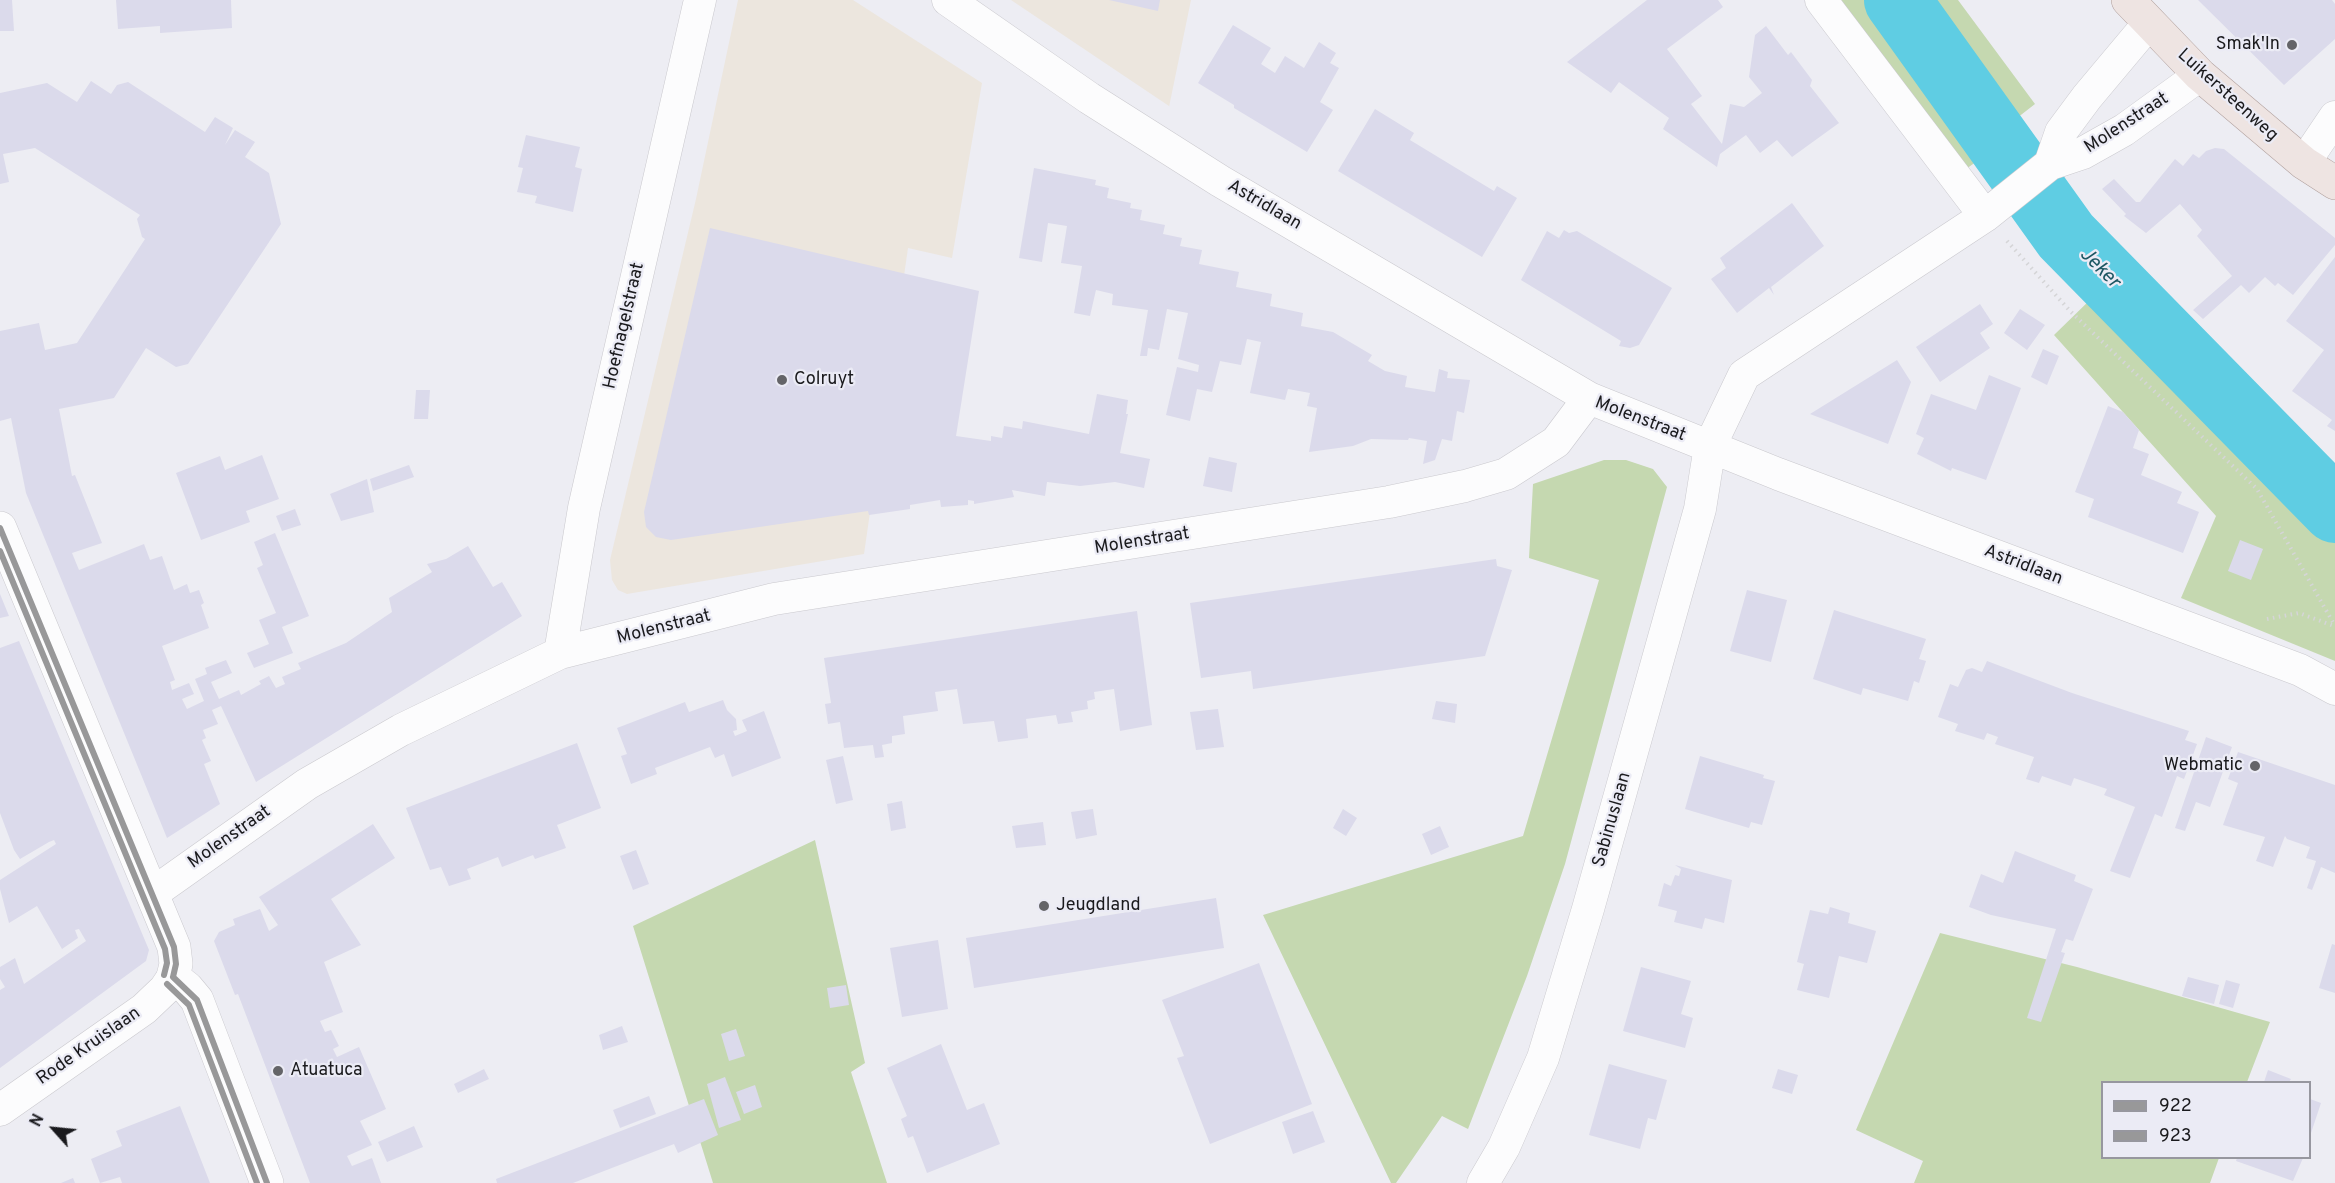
<!DOCTYPE html>
<html>
<head>
<meta charset="utf-8">
<style>
	body { margin:0 }
	#map { position:relative; width:2335px; height:1183px; overflow:hidden; background:#ededf3; font-family:Overpass,sans-serif }
	canvas { display:block }
	.legend { position:absolute; left:2101px; top:1081px; width:210px; height:78px; box-sizing:border-box; background:#ebebf5; border:2px solid #97979f; margin:0; padding:8px 10px; list-style:none; font-size:18px; color:#1a1a1d }
	.legend li { display:flex; align-items:center; gap:12px; height:30px }
	.legend b { width:30px; border:2px solid #97979f }
	.north { position:absolute; left:24px; top:1099px; width:60px; height:60px; -webkit-text-stroke:4px #ebebf5; paint-order:stroke; rotate:297deg; font-size:16px; font-weight:700; line-height:24px; text-align:center; color:#1a1a1d }
	.north::after { content:''; display:block; margin:auto; width:21px; height:27px; background:#1a1a1d; clip-path:polygon(50% 0,100% 100%,50% 72%,0 100%) }
</style>
</head>
<body>
<div id="map">
<canvas width="2335" height="1183"></canvas>
<ul class="legend">
<li><b style="height:8px;background:#989899"></b>922</li>
<li><b style="height:8px;background:#989899"></b>923</li>
</ul>
<div class="north">N</div>
</div>
<script>
const context = document.querySelector('canvas').getContext('2d');
context.lineJoin = 'round';
function fill(path, color) { context.fillStyle = color; context.fill(path, 'evenodd'); }
const poly = rows => new Path2D(rows.map(r => 'M' + r).join(''));
function strokePath(path, color, width, dash) { context.strokeStyle = color; context.lineWidth = width; context.lineCap = dash ? 'butt' : 'round'; context.setLineDash(dash || []); context.stroke(path); }
function drawText(font, color, halo, rows, align = 'center') {
  context.font = font + ' Overpass,sans-serif'; context.lineWidth = 4.5; context.setLineDash([]); context.textBaseline = 'middle'; context.strokeStyle = halo; context.fillStyle = color; for (const [text, x, y, turn = 0] of rows) {
    context.save(); context.translate(x, y); context.rotate((+turn || 0) * Math.PI / 180); context.textAlign = isNaN(turn) ? turn : align; if (halo) context.strokeText(text, 0, 0); context.fillText(text, 0, 0); context.restore();
  }
}
const commercial = poly([
	[738,0,853,0,982,83,952,258,908,248,864,554,627,594,618,590,612,580,610,560,696,199],
	[1011,0,1191,0,1169,107,1169,106]
]);
const green = poly([
	[1840,0,1875,0,1987,154,1966,169],
	[1913,0,1958,0,2035,104,2008,125],
	[2094,296,2335,537,2335,661,2181,598,2216,516,2054,335],
	[1604,460,1626,460,1653,469,1667,487,1565,864,1527,976,1468,1129,1442,1116,1396,1183,1391,1183,1263,915,1523,836,1599,580,1529,558,1533,484],
	[815,840,865,1063,851,1072,887,1183,713,1183,633,926],
	[1940,933,2077,967,2270,1022,2247,1082,2102,1082,2102,1158,2219,1158,2210,1183,1914,1183,1923,1161,1856,1130]
]);
const river = poly([
	[1897,0,2066,236,2335,510]
]);
const building = poly([
	[0,0,12,0,14,31,0,31],
	[116,0,231,0,232,28,160,33,160,26,118,29],
	[1109,0,1160,0,1158,11],
	[1647,0,1718,0,1723,7,1667,49,1702,96,1691,104,1722,144,1730,104,1744,107,1762,93,1749,77,1755,35,1766,26,1788,55,1791,52,1812,80,1810,86,1839,123,1792,157,1777,140,1760,153,1746,135,1720,154,1717,167,1663,129,1669,118,1619,82,1611,93,1567,62],
	[2198,0,2332,0,2335,4,2335,39,2284,85],
	[1233,25,1271,48,1261,64,1275,73,1285,56,1304,68,1319,42,1336,53,1330,63,1339,68,1320,102,1333,110,1307,152,1234,108,1234,105,1198,83],
	[91,81,111,94,117,85,128,82,205,132,215,117,233,128,225,145,235,130,255,142,245,157,269,173,281,224,188,364,176,367,146,348,114,398,59,409,72,476,75,475,102,543,72,553,79,570,144,544,150,560,162,556,174,590,187,584,190,593,199,590,204,603,201,605,209,628,162,646,175,680,170,682,172,690,189,683,194,694,182,699,187,709,204,701,195,679,207,674,205,668,226,660,232,673,211,682,219,699,239,690,241,695,261,684,259,681,269,676,276,688,285,684,282,677,301,669,298,663,346,643,392,612,389,598,432,572,427,564,446,559,468,546,493,587,502,582,522,616,256,782,221,706,212,710,218,724,203,730,206,738,202,740,211,761,204,764,220,804,167,838,26,493,11,418,0,421,0,331,39,323,45,350,77,343,145,239,142,237,137,219,140,215,35,148,3,154,9,182,0,184,0,93,47,83,77,102],
	[1375,109,1414,133,1410,140,1494,191,1497,186,1517,198,1482,257,1338,171],
	[526,135,580,147,575,167,582,169,573,212,535,203,537,196,517,192,523,168,518,167],
	[2215,148,2224,149,2335,238,2335,245,2293,295,2278,283,2275,286,2265,277,2249,293,2241,285,2203,319,2193,310,2232,276,2197,236,2202,230,2180,204,2146,233,2124,216,2126,214,2102,189,2114,179,2136,202,2140,202,2175,159,2183,166,2193,154,2199,158,2206,151],
	[1034,168,1096,180,1095,185,1109,188,1107,198,1131,203,1130,208,1142,210,1140,220,1165,225,1163,234,1182,238,1180,246,1202,250,1199,264,1239,272,1236,287,1272,294,1270,306,1303,313,1301,326,1333,332,1372,355,1368,361,1385,371,1407,376,1405,387,1435,392,1439,369,1448,372,1447,378,1470,380,1464,413,1457,411,1452,441,1442,439,1435,460,1423,464,1427,441,1409,438,1408,440,1371,439,1353,446,1309,452,1317,408,1307,406,1310,393,1288,389,1285,400,1250,393,1261,342,1247,339,1241,365,1220,361,1212,392,1197,389,1190,421,1166,415,1177,367,1198,372,1199,365,1178,359,1188,313,1167,309,1159,350,1148,348,1147,356,1140,356,1148,310,1112,305,1113,294,1096,290,1090,316,1074,313,1082,266,1061,263,1067,226,1048,223,1042,262,1019,258],
	[1792,203,1824,246,1771,287,1774,295,1769,288,1737,313,1711,279,1726,268,1720,258],
	[710,228,979,291,956,436,991,441,991,436,1002,438,1004,426,1022,429,1023,421,1089,434,1097,394,1128,400,1126,414,1128,414,1120,453,1150,459,1144,488,1115,482,1080,486,1047,482,1045,496,1012,490,1014,497,974,504,974,501,968,500,968,505,941,507,940,500,910,505,910,509,869,515,868,511,671,540,656,537,646,527,644,512],
	[1564,230,1569,233,1577,231,1672,288,1639,345,1630,348,1619,346,1621,341,1521,280,1547,231,1559,238],
	[2335,257,2335,431,2327,426,2332,420,2292,391,2324,350,2286,321],
	[1980,304,1993,324,1980,333,1990,348,1940,382,1916,347],
	[2020,309,2045,325,2027,350,2004,333],
	[2043,349,2059,356,2047,385,2031,377],
	[1897,360,1911,382,1888,444,1810,414],
	[1989,375,2021,388,1986,480,1952,468,1951,471,1917,454,1924,438,1916,434,1931,394,1976,410],
	[416,390,430,390,428,419,414,419],
	[2108,406,2123,412,2139,430,2133,448,2149,454,2141,475,2182,492,2177,503,2199,512,2183,553,2088,517,2094,499,2075,492],
	[262,455,279,499,246,511,250,522,201,540,176,473,220,456,225,470],
	[1209,457,1237,463,1232,492,1203,486],
	[409,465,414,477,373,491,370,479],
	[367,479,374,512,341,521,330,494],
	[295,509,301,525,282,531,276,516],
	[275,533,309,616,282,627,293,653,254,668,247,653,269,644,259,620,276,613,257,568,263,565,254,542],
	[2240,540,2263,549,2251,580,2228,571],
	[1496,559,1497,566,1512,570,1485,656,1253,689,1251,671,1201,678,1190,603],
	[1747,590,1787,600,1771,662,1730,651],
	[0,594,9,616,0,618],
	[1834,610,1926,639,1919,659,1926,661,1919,683,1914,681,1908,701,1863,688,1861,695,1813,679],
	[1137,611,1152,725,1120,731,1114,689,1094,692,1095,699,1087,701,1088,709,1071,712,1073,722,1058,724,1056,715,1026,719,1028,738,998,742,994,721,963,724,957,689,935,692,938,711,903,716,905,734,892,736,892,743,882,745,884,757,875,758,873,745,844,748,840,722,828,724,825,704,831,703,824,658],
	[19,641,149,950,146,961,0,1068,0,990,5,987,0,979,0,967,15,958,24,984,86,941,79,929,75,930,78,938,62,949,37,906,9,923,0,889,0,880,56,844,54,840,49,842,20,859,14,850,0,813,0,648],
	[1987,661,2072,693,2189,731,2185,740,2197,744,2184,779,2177,776,2162,817,2155,814,2130,878,2110,871,2135,807,2104,795,2107,789,2074,778,2071,786,2042,776,2039,783,2026,779,2034,757,1995,744,1998,737,1987,733,1984,740,1955,731,1958,724,1938,717,1950,684,1958,687,1966,670,1972,668,1982,672],
	[723,700,727,710,736,719,737,730,733,731,735,736,747,731,742,720,764,711,781,758,732,777,724,754,715,758,710,747,655,768,657,774,631,784,621,756,627,754,617,728,685,702,689,712],
	[1436,701,1457,704,1455,723,1432,719],
	[1218,709,1224,747,1196,750,1190,712],
	[2206,737,2232,747,2210,807,2196,802,2185,831,2175,828],
	[577,743,601,808,557,825,566,848,535,859,533,855,502,867,498,857,467,869,471,879,449,886,441,867,430,870,406,808],
	[2238,752,2335,785,2335,873,2321,867,2312,890,2307,888,2316,861,2306,858,2310,847,2287,839,2285,836,2273,867,2256,861,2265,837,2223,825,2238,783,2228,779],
	[843,756,853,800,836,804,826,760],
	[1700,756,1764,775,1763,778,1775,781,1762,825,1751,822,1749,828,1685,809],
	[902,801,906,828,891,831,887,804],
	[1093,809,1097,835,1076,839,1071,812],
	[1343,809,1357,818,1346,836,1333,828],
	[1043,822,1046,845,1016,848,1012,826],
	[373,824,395,858,331,899,361,945,324,962,343,1012,320,1021,325,1032,331,1030,339,1046,333,1049,337,1057,359,1047,386,1109,360,1121,372,1145,347,1156,352,1166,372,1158,381,1183,310,1183,238,994,235,995,214,941,219,932,235,925,233,919,260,909,269,931,278,925,259,897],
	[1440,826,1449,847,1431,855,1422,834],
	[636,850,649,884,633,890,620,856],
	[2015,851,2076,875,2074,881,2093,889,2073,941,2066,939,2061,952,2065,953,2041,1022,2027,1018,2056,929,1991,915,1969,907,1981,874,2003,883],
	[1675,865,1732,880,1724,923,1705,918,1702,929,1674,922,1677,911,1658,906,1664,883,1671,886,1675,875,1679,876,1681,869],
	[1216,898,1224,948,974,988,966,938],
	[1830,907,1850,913,1848,923,1876,931,1867,963,1839,956,1829,998,1797,990,1804,964,1797,962,1810,910,1828,914],
	[938,940,948,1009,902,1017,890,948],
	[2332,944,2335,945,2335,993,2319,988],
	[1259,963,1312,1104,1210,1144,1177,1058,1184,1056,1162,1000],
	[1641,967,1691,981,1681,1014,1693,1018,1685,1048,1623,1031],
	[2188,977,2219,985,2214,1004,2182,996],
	[2226,980,2240,984,2233,1008,2219,1004],
	[846,985,849,1005,830,1008,827,988],
	[622,1026,628,1042,603,1050,599,1035],
	[736,1029,745,1056,729,1061,721,1034],
	[941,1044,967,1110,984,1103,1000,1144,927,1173,913,1136,908,1138,901,1119,907,1116,887,1068],
	[1609,1064,1667,1080,1656,1120,1648,1118,1640,1149,1589,1135],
	[484,1069,489,1079,458,1093,454,1084],
	[1778,1069,1798,1075,1792,1094,1772,1088],
	[2268,1070,2291,1079,2289,1082,2264,1082],
	[725,1077,741,1120,719,1128,707,1084],
	[755,1085,762,1107,744,1114,736,1092],
	[649,1096,656,1114,620,1128,613,1110],
	[704,1099,718,1135,678,1153,674,1144,573,1183,497,1183,496,1179],
	[2310,1099,2321,1103,2310,1136],
	[180,1106,210,1183,122,1183,120,1177,100,1183,91,1159,122,1146,116,1131],
	[1313,1111,1325,1142,1293,1154,1282,1122],
	[414,1126,423,1147,387,1162,378,1142],
	[2237,1158,2303,1158,2293,1181,2236,1161],
	[73,1178,75,1183,61,1183]
]);
const path = poly([
	[2007,241,2071,312,2257,489,2335,626],
	[2267,619,2299,613,2334,626]
]);
const minor = poly([
	[948,0,1089,98,1220,181,1589,398,1778,474,2300,670,2335,689],
	[1821,0,1985,216],
	[2304,163,2335,117],
	[2050,164,2061,132,2087,97,2149,23],
	[560,653,584,508,700,0],
	[153,893,307,784,401,730,560,653,774,599,1389,502,1465,486,1506,474,1556,442,1589,398],
	[0,1110,144,1009,165,989,173,977],
	[1483,1183,1504,1147,1543,1058,1588,909,1700,509,1710,446,1744,375,1985,216,2050,164,2083,153,2124,130,2200,75]
]);
const tertiary = poly([
	[0,528,174,947,176,964,173,977,187,988,197,1000,267,1183]
]);
const primary = poly([
	[2128,0,2200,75,2304,163,2335,183]
]);
const bus1 = poly([
	[0,528,174,947,176,964,173,977],
	[173,977,197,1000,267,1183]
]);
const bus2 = poly([
	[0,551,165,949,167,963,164,975],
	[167,984,189,1005,257,1183]
]);
const markers = [
	[2292,45,6,"#646468"],
	[782,380,6,"#646468"],
	[2255,766,6,"#646468"],
	[1044,906,6,"#646468"],
	[278,1071,6,"#646468"]
];
const poiNames = [
	["Smak'In",2280,45,"right"],
	["Colruyt",794,380],
	["Webmatic",2243,766,"right"],
	["Jeugdland",1056,906],
	["Atuatuca",290,1071]
];
const streetNames = [
	["Luikersteenweg",2227,96,42],
	["Molenstraat",2127,124,-33],
	["Astridlaan",1264,206,30],
	["Hoefnagelstraat",625,326,-77],
	["Molenstraat",1640,420,21],
	["Molenstraat",1142,542,-9],
	["Astridlaan",2023,566,21],
	["Molenstraat",664,628,-14],
	["Sabinuslaan",1613,820,-74],
	["Molenstraat",230,838,-35],
	["Rode Kruislaan",89,1047,-35]
];
const waterNames = [
	["Jeker",2099,269,45]
];
fill(commercial, '#ece6de');
fill(green, '#c5d8b0');
strokePath(river, '#5fcde3', 66);
fill(building, '#dbdaeb');
strokePath(minor, '#cac9ce', 33);
strokePath(tertiary, '#cac9ce', 34);
strokePath(primary, '#b1a19e', 34);
strokePath(path, '#d5d5d7', 4, [1.5, 4.5]);
strokePath(minor, '#fcfcfd', 32);
strokePath(tertiary, '#fcfcfd', 33);
strokePath(primary, '#eee4e2', 33);
strokePath(bus1, '#989899', 6);
strokePath(bus2, '#989899', 6);
for (const [x, y, r, color] of markers) { const dot = new Path2D(); dot.arc(x, y, r, 0, 2 * Math.PI); context.fillStyle = color; context.fill(dot); strokePath(dot, '#ebebf5', 2); }
drawText('18px', '#1a1a1d', '#ebebf5', poiNames, 'left');
drawText('18px', '#1a1a1d', '#ebebf5', streetNames);
drawText('italic 20px', '#1c5662', '#ebebf5', waterNames);
</script>
</body>
</html>
